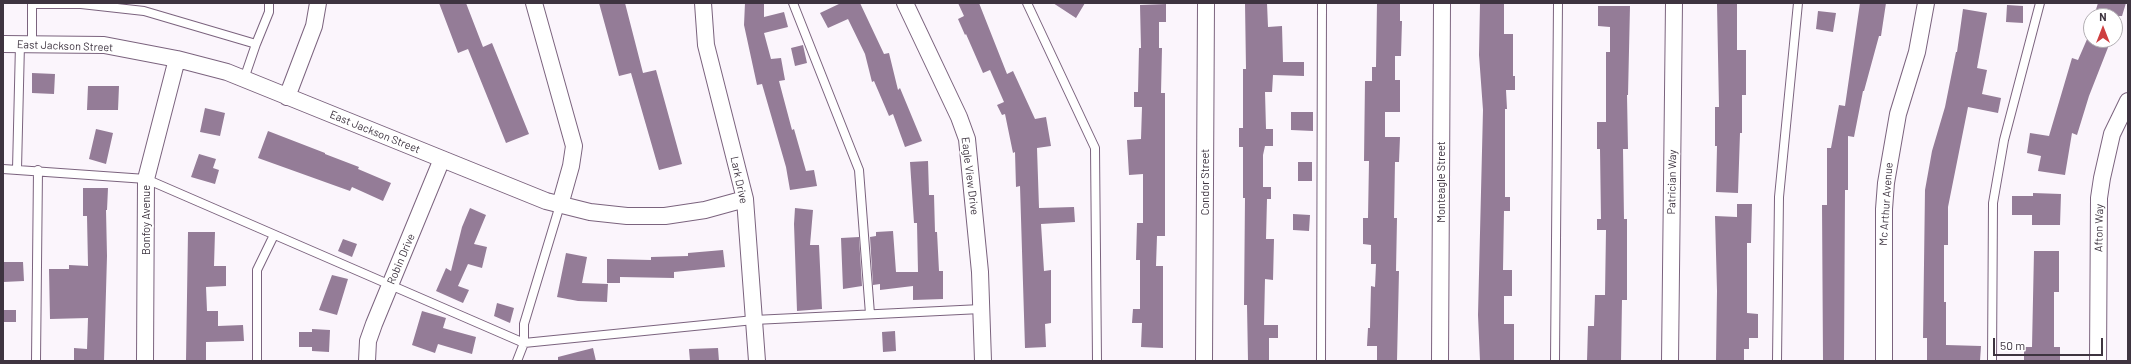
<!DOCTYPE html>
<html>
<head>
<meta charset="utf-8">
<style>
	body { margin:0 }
	#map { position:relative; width:2131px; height:364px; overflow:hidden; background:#fbf5fc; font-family:Barlow,sans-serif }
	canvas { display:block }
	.frame { position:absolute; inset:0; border:4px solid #3e3440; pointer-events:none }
	.north { position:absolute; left:2083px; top:8px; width:40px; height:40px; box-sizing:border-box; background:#fff; border:1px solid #b2aeb3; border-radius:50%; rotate:0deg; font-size:11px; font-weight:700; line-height:16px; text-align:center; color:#3e3440 }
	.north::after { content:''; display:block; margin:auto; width:14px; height:18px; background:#ce3f40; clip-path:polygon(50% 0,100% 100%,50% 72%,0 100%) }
	.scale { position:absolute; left:1993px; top:338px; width:110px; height:18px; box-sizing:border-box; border:2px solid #3e3440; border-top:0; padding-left:5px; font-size:12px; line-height:14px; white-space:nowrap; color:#3e3440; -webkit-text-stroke:3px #fff; paint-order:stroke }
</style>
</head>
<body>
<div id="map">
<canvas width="2131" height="364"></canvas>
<div class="frame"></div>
<div class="north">N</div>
<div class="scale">50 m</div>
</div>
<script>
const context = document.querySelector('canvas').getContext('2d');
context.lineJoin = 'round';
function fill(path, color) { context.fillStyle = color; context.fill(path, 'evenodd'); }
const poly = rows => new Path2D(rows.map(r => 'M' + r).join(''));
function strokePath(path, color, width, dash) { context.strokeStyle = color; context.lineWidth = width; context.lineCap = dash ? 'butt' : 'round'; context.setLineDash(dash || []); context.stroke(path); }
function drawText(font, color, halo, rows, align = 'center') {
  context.font = font + ' Barlow,sans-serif'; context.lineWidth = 3.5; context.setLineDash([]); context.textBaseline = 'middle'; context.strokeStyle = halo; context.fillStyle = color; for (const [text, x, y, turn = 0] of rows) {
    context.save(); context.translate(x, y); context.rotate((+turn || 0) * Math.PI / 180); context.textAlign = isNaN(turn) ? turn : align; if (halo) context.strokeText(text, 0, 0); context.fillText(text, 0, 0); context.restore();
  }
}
const building = poly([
	[439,3,466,3,483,47,492,43,529,134,506,143,468,49,458,53],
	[599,3,625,3,643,73,656,70,682,164,659,170,631,73,619,76],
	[745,3,764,3,764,17,784,12,788,27,764,33,771,59,781,58,785,80,779,81,792,130,794,129,806,171,814,170,817,186,790,190,786,167,762,84,757,85,744,25],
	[841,3,860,3,884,54,889,53,898,90,900,88,922,141,905,147,893,114,889,116,874,81,872,82,865,54,848,19,828,28,820,13],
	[958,3,979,3,1007,74,1013,71,1035,119,1046,117,1051,146,1037,148,1039,208,1074,207,1075,222,1041,224,1044,271,1051,270,1051,323,1045,324,1046,347,1025,348,1020,186,1016,187,1015,152,1013,153,1005,114,1002,115,997,105,1004,102,990,70,983,73,966,34,965,35,958,19,964,16],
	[1053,3,1085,3,1076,18],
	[1245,3,1267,3,1268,27,1282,26,1283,62,1304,62,1304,76,1273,75,1272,92,1265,92,1266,129,1273,129,1273,146,1265,146,1263,155,1263,187,1271,187,1271,199,1267,199,1266,239,1274,239,1273,280,1265,279,1264,325,1278,325,1278,338,1269,338,1269,361,1248,361,1247,305,1244,305,1245,198,1243,198,1243,147,1239,147,1239,128,1243,128,1243,69,1246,69],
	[1377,3,1400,3,1400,21,1402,21,1401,56,1395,56,1395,80,1400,80,1400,112,1385,112,1385,137,1400,137,1399,162,1395,162,1394,218,1397,218,1396,271,1399,271,1397,361,1377,361,1377,346,1367,346,1368,328,1370,328,1371,286,1375,287,1376,264,1371,264,1371,245,1363,244,1363,218,1368,218,1369,161,1364,161,1365,81,1372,81,1372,67,1376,67],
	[1480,3,1504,3,1504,34,1513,34,1513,76,1515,76,1515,90,1506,90,1507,109,1505,109,1505,197,1510,197,1510,211,1504,211,1503,270,1512,270,1512,296,1504,296,1504,324,1514,324,1514,361,1480,361,1478,315,1483,110,1479,55],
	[1860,3,1886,3,1881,36,1879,36,1864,91,1863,91,1854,137,1848,136,1848,190,1845,190,1844,361,1823,361,1822,205,1827,205,1827,148,1831,148,1839,105,1845,106],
	[2098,3,2126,3,2122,16,2094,16],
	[1166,4,1166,22,1159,22,1159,48,1162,48,1161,93,1165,93,1165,236,1157,236,1156,266,1163,266,1163,348,1141,347,1142,323,1132,323,1133,309,1140,309,1140,260,1136,260,1137,223,1143,223,1143,174,1129,175,1127,140,1141,139,1142,107,1134,107,1134,92,1138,92,1139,48,1141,48,1140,5],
	[1717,4,1737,4,1737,50,1746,50,1746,95,1742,95,1742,133,1740,133,1738,193,1716,192,1717,146,1715,146,1715,107,1719,107],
	[2007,5,2023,6,2023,23,2006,22],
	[1598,6,1630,6,1628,95,1627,95,1628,149,1623,149,1624,219,1627,219,1627,300,1622,300,1621,361,1587,361,1588,326,1594,326,1595,295,1605,295,1606,230,1597,230,1597,219,1601,219,1600,149,1597,149,1597,122,1606,122,1606,52,1610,52,1610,27,1598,26],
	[1963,9,1987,13,1977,68,1987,70,1982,94,2001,98,1998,113,1968,107,1948,207,1948,245,1944,245,1944,302,1946,302,1946,345,1981,346,1980,361,1927,361,1927,338,1923,338,1925,190,1932,151,1945,107,1956,52,1957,52],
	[1818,11,1836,13,1833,32,1816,29],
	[2088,37,2091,38,2091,40,2109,45,2089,96,2077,135,2072,133,2065,175,2038,171,2041,156,2027,153,2030,133,2049,136,2072,58,2078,60],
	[803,45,807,63,795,66,791,48],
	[32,73,55,74,54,94,32,93],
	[88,86,119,86,118,110,87,110],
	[205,108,225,113,220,136,200,132],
	[1291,112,1313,112,1313,131,1291,130],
	[96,129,113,133,106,164,89,159],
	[268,131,325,153,325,154,359,167,358,169,391,183,383,201,352,187,350,191,258,158],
	[199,154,216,159,213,168,219,170,215,184,191,177],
	[928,161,929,195,934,195,935,232,937,232,939,271,943,271,943,299,913,300,913,286,880,290,880,284,873,285,870,237,876,236,876,232,893,231,896,272,918,272,917,223,914,223,910,162],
	[1298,162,1312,162,1312,181,1298,181],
	[83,188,108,188,107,210,106,210,107,256,104,361,74,361,74,348,87,349,88,318,50,319,49,269,69,269,69,265,88,266,87,216,83,216],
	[2033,193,2061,194,2060,225,2032,225,2032,215,2012,215,2012,196,2033,196],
	[1737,204,1752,204,1751,243,1747,243,1747,313,1758,314,1758,338,1749,338,1749,349,1744,349,1744,361,1716,361,1717,291,1715,216,1737,217],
	[470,208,486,215,474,244,487,247,482,268,468,264,458,286,469,290,463,303,436,291,446,268,451,271,462,227],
	[795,208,813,210,810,245,819,245,822,309,797,311,794,224],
	[1293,214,1310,215,1309,231,1293,230],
	[188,232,215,232,214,266,226,266,226,286,206,287,207,311,218,311,218,326,243,325,244,341,206,342,206,361,186,361],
	[859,237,862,286,843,289,841,238],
	[343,239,357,244,352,257,338,251],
	[723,250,725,267,674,272,674,278,620,277,620,283,607,283,607,259,651,260,651,257,688,256,688,253],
	[2034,251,2059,251,2059,292,2054,292,2054,347,2060,347,2060,361,2024,361,2024,347,2032,347],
	[566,253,587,257,582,283,608,284,607,302,578,301,557,297],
	[3,262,23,262,24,281,3,282],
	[332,275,348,279,337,315,319,310],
	[497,303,514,308,510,323,494,316],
	[3,310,16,310,16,322,3,322],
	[422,311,446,318,443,328,476,337,472,354,438,344,435,353,412,345],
	[312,329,330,330,329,352,312,351,312,347,299,347,299,332,312,332],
	[895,331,896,351,883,352,882,332],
	[593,348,596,361,558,361,558,357],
	[718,348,719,361,690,361,689,349]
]);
const service = poly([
	[32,3,32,44],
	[793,3,859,170,870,314],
	[1027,3,1095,148,1097,361],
	[32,4,81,4,144,11,256,44,269,12,269,3],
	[244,79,256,44],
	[3,169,146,179,524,343,754,320,981,309],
	[17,169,20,44],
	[36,361,38,170],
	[257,361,257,270,274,235],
	[517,361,524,343,524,324,560,205],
	[1321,361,1322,3],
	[1555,361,1558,3],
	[1777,361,1779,197,1798,3],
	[1992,361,1993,203,2004,140,2040,3]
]);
const minor = poly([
	[534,3,574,146,571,166,560,205],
	[703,3,706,45,745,199,757,361],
	[905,3,959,117,967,139,980,272,983,361],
	[3,44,104,45,177,59,227,72,546,201,590,212,627,216,665,216,705,210,745,199],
	[287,97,314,26,318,3],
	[145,361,146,179,177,59],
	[367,361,368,341,374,324,442,159],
	[1204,361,1206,3],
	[1440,361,1442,3],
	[1670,361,1674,3],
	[1884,361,1884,209,1886,183,1898,114,1917,52,1926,3],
	[2098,361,2099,198,2102,178,2112,134,2128,101]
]);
const streetNames = [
	["East Jackson Street",65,46,2],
	["East Jackson Street",375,132,22],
	["Eagle View Drive",970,176,83],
	["Lark Drive",739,180,78],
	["Condor Street",1205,182,-90],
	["Monteagle Street",1441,182,-90],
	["Patrician Way",1672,182,-89],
	["Mc Arthur Avenue",1886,204,-86],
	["Bonfoy Avenue",146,220,-90],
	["Afton Way",2099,228,-89],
	["Robin Drive",401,259,-67]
];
fill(building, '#947c97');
strokePath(service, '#7b637e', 10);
strokePath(minor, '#7b637e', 18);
strokePath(service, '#fff', 8);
strokePath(minor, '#fff', 16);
drawText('11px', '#3e3440', '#fff', streetNames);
</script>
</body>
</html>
